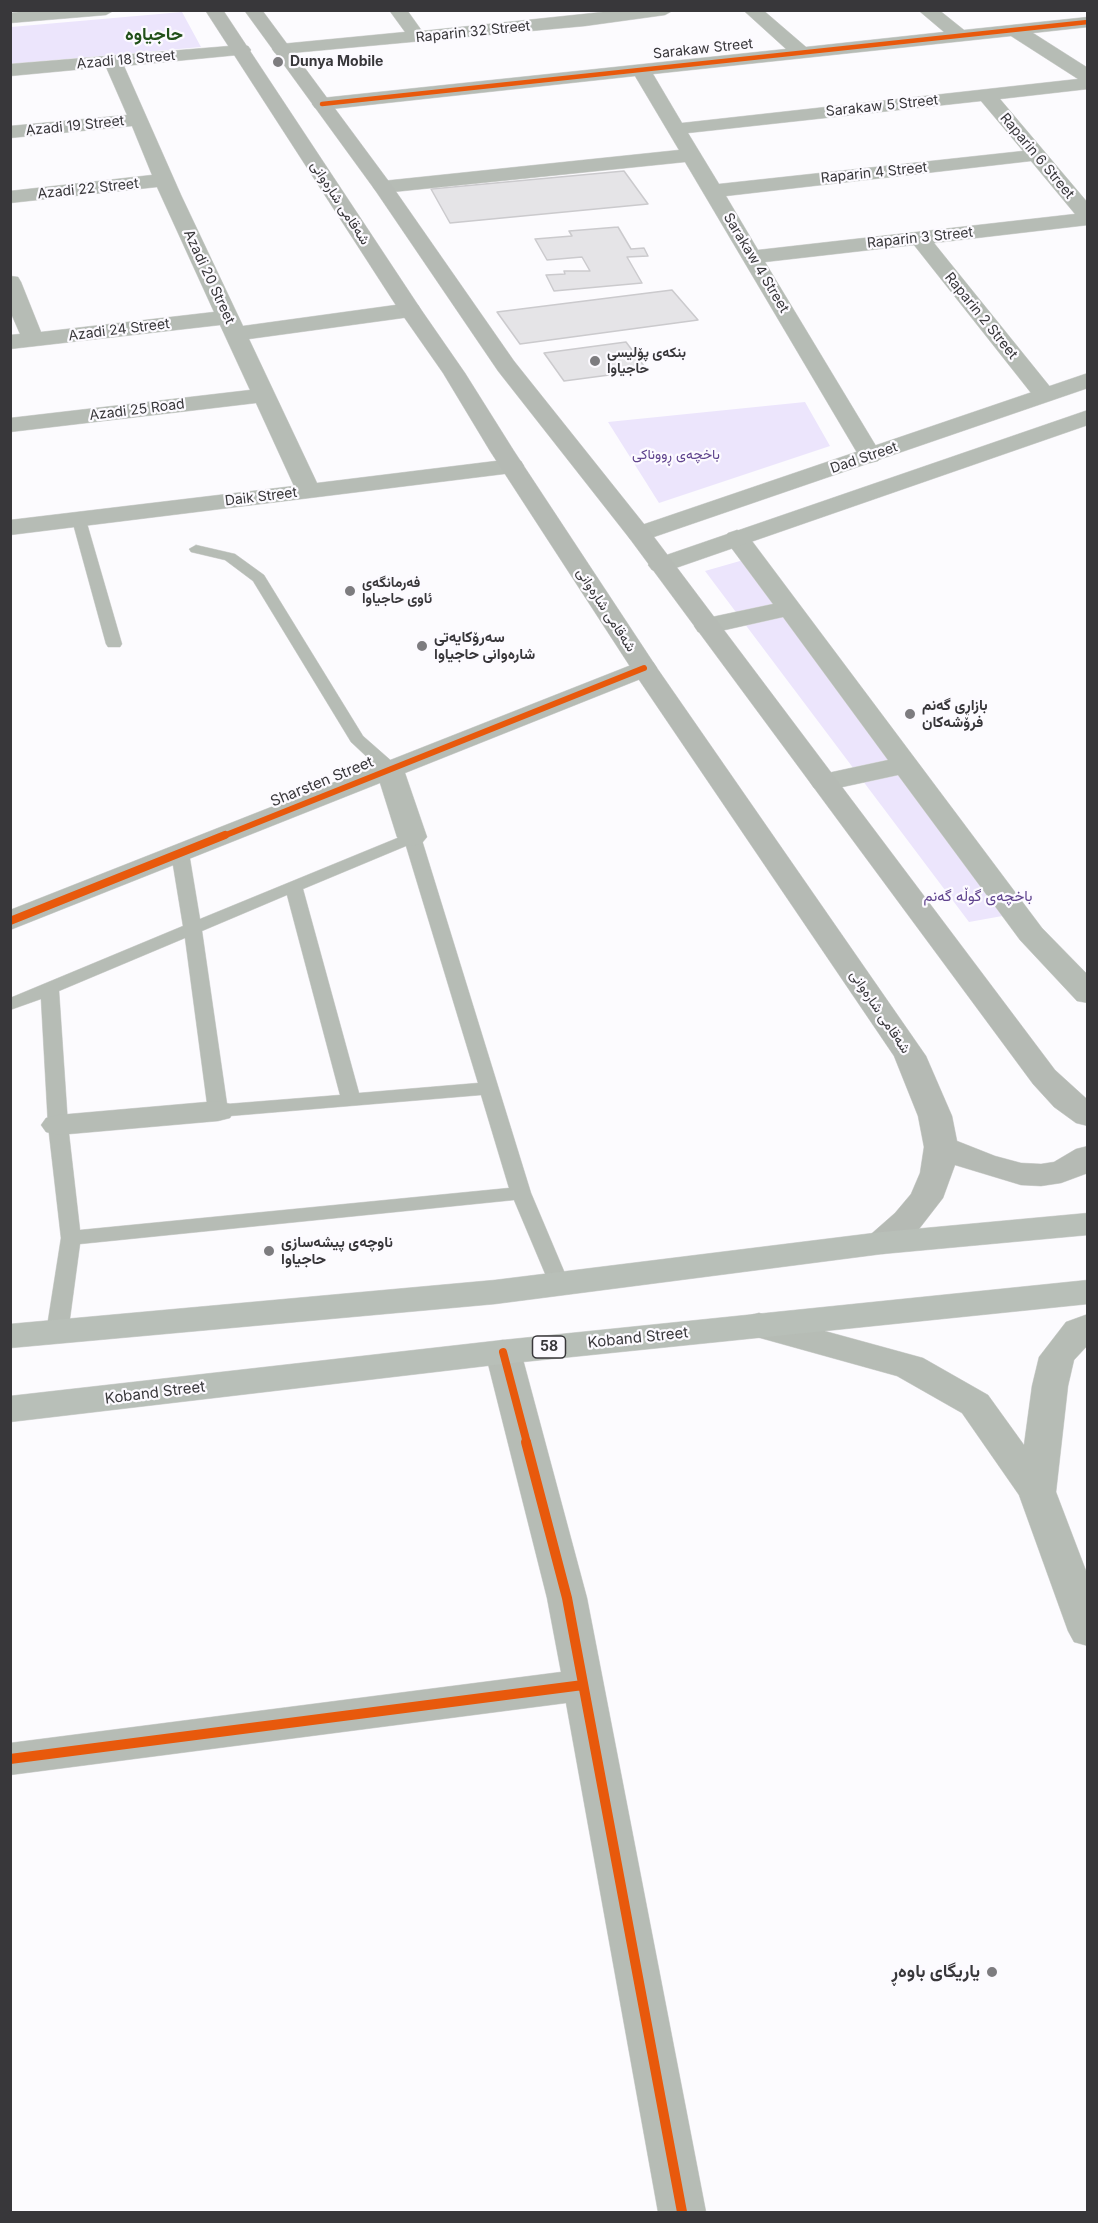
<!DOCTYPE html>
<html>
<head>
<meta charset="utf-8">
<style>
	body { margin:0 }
	#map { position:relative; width:1098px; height:2223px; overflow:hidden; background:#fcfbfe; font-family:Inter,sans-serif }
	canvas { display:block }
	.frame { position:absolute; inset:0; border:12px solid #38373a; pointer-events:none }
</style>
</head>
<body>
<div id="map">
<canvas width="1098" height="2223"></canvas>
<div class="frame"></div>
</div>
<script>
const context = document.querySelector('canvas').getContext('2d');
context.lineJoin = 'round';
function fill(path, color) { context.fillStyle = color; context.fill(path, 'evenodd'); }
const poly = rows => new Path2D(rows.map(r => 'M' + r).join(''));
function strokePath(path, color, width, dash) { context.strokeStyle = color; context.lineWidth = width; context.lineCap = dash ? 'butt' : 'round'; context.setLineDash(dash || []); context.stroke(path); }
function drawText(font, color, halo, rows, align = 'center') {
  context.font = font + ' Inter,Vazirmatn,sans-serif'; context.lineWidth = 4.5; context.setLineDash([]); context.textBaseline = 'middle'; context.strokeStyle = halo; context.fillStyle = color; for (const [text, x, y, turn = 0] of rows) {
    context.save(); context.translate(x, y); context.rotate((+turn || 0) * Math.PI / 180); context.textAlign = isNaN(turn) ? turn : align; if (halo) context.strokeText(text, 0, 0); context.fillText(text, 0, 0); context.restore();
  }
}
const green = poly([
	[182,12,201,47,11,64,11,27],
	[805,402,830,446,659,503,608,422],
	[747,559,1019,913,969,922,705,571]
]);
const building = poly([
	[624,171,648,204,450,223,431,189,624,171],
	[618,227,631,249,644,248,648,256,627,257,642,283,554,291,546,275,565,274,564,271,590,271,582,257,547,260,535,239,572,236,569,231,618,227],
	[672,290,698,320,520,344,497,312,672,290],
	[626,342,647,370,564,381,544,353,626,342]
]);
const service = poly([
	[79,516,86,520,122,644,120,647,108,647,106,644,72,520,79,516],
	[196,545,235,554,264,575,363,736,396,765,398,769,396,773,384,773,351,742,253,581,225,560,191,552,189,549,196,545],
	[412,832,418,833,421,837,531,1193,569,1283,566,1288,559,1290,552,1288,549,1283,514,1200,80,1244,68,1333,65,1338,57,1340,49,1338,46,1333,61,1238,48,1125,41,999,10,1010,10,998,183,926,171,853,174,849,180,848,186,849,189,853,200,919,412,832],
	[406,846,478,1083,359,1093,303,889,406,846],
	[287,895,340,1095,227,1104,202,931,287,895],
	[185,938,208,1111,211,1115,218,1117,481,1095,509,1188,80,1230,68,1125,59,991,185,938]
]);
const minor = poly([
	[36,10,115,10,106,15,10,23,10,13,36,10],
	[389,10,407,10,422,31,622,10,674,10,665,15,585,26,281,54,275,53,272,49,275,45,281,44,405,32,389,10],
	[743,10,763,10,806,47,944,32,918,10,939,10,964,30,1088,17,1088,27,1033,33,1088,68,1088,89,1000,99,1088,203,1088,225,934,243,1051,388,1055,393,1051,398,1043,400,1035,398,914,245,765,262,882,456,878,461,870,463,862,461,685,162,383,193,376,191,373,187,376,183,383,181,679,150,635,76,322,110,315,108,312,104,315,100,322,98,786,49,743,10],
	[1011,36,1078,79,682,123,653,74,1011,36],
	[981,101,1023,151,719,184,688,133,981,101],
	[1031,161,1075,214,758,250,726,196,1031,161],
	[242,45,248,46,251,50,248,54,124,66,181,195,243,326,410,303,418,305,421,310,418,315,410,317,249,339,317,483,512,459,521,461,524,466,521,471,512,473,10,535,10,520,294,486,256,403,10,432,10,418,250,390,220,325,10,349,10,335,20,334,10,311,10,276,18,277,21,282,41,332,214,312,157,187,10,203,10,191,152,175,132,126,10,138,10,126,127,115,106,67,10,76,10,64,242,45],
	[737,530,746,533,1042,928,1088,975,1088,1003,1077,1001,1020,940,898,775,824,791,814,788,810,782,814,776,888,760,783,617,707,634,698,632,694,626,698,620,773,604,724,538,728,533,737,530],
	[644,660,653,662,657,668,653,674,405,773,427,837,422,843,412,846,402,843,397,837,380,783,10,930,10,910,644,660],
	[218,1101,230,1104,234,1111,230,1118,218,1121,58,1135,46,1132,41,1125,46,1118,58,1115,218,1101],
	[503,1340,516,1343,521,1352,587,1598,706,2212,658,2212,566,1703,10,1775,10,1743,561,1672,547,1598,485,1352,490,1343,503,1340]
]);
const tertiary = poly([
	[1088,373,1088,388,648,539,639,541,630,539,627,534,630,529,1088,373],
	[1088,410,1088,425,670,570,661,573,652,570,648,565,652,560,1088,410],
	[759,1313,923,1358,988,1395,1024,1445,1032,1386,1039,1357,1066,1322,1088,1314,1088,1345,1074,1360,1068,1386,1056,1492,1088,1576,1088,1646,1074,1642,1068,1631,1019,1495,962,1413,897,1376,746,1334,741,1325,746,1316,759,1313]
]);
const secondary = poly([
	[205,10,223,10,420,308,465,373,514,451,657,668,926,1056,952,1116,957,1141,995,1156,1021,1163,1041,1164,1054,1162,1076,1149,1088,1146,1088,1173,1061,1183,1041,1186,1021,1185,955,1165,943,1198,919,1229,894,1251,882,1254,870,1251,865,1243,870,1235,895,1213,911,1194,920,1173,924,1147,918,1116,894,1056,631,668,490,451,443,373,399,310,205,10],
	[244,10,262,10,390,183,514,361,648,529,1055,1070,1088,1100,1088,1126,1076,1123,1054,1107,1033,1084,630,539,498,371,375,190,244,10]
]);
const primary = poly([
	[1088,1213,1088,1235,882,1254,495,1304,10,1348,10,1324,495,1280,882,1232,1088,1213],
	[1088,1280,1088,1304,503,1364,10,1422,10,1396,503,1340,1088,1280]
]);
const cyclewayFar3 = poly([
	[322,104,1088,22]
]);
const cyclewayFar2 = poly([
	[221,837,644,668]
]);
const cyclewayFar1 = poly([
	[10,921,225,835],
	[503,1352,527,1443]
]);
const cycleway = poly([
	[526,1442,567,1598,682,2212],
	[10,1759,583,1685]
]);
const markers = [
	[278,62,6,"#7d7c7f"],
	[595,361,6,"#7d7c7f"],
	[350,591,6,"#7d7c7f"],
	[422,646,6,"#7d7c7f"],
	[910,714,6,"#7d7c7f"],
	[269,1251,6,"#7d7c7f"],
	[992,1972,6,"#7d7c7f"]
];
const farStreetnames = [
	["Raparin 32 Street",473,32,-6],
	["Sarakaw Street",703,49,-6],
	["Azadi 18 Street",126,60,-5],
	["Sarakaw 5 Street",882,106,-6],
	["Azadi 19 Street",75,126,-6],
	["Raparin 6 Street",1037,156,50],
	["Raparin 4 Street",874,173,-6],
	["Azadi 22 Street",88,189,-6],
	["شەقامی شارەوانی",340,203,57],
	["Raparin 3 Street",920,238,-6],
	["Sarakaw 4 Street",756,263,59],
	["Azadi 20 Street",209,277,65],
	["Raparin 2 Street",981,316,51],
	["Azadi 24 Street",119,330,-7],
	["Azadi 25 Road",137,410,-7],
	["Dad Street",864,458,-19],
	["Daik Street",261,497,-7],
	["شەقامی شارەوانی",606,610,57],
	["شەقامی شارەوانی",880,1012,56]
];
const farPoinames = [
	["Dunya Mobile",290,62],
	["بنکەی پۆلیسی",607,353],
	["حاجیاوا",607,369],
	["فەرمانگەی",362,583],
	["ئاوی حاجیاوا",362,599]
];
const farParknames = [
	["باخچەی ڕووناکی",676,455]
];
const shields = [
	[549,1347,33]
];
const shieldNames = [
	["58",549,1347]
];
const poiNames = [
	["سەرۆکایەتی",434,637],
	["شارەوانی حاجیاوا",434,654],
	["بازاڕی گەنم",922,705],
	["فرۆشەکان",922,722],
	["ناوچەی پیشەسازی",281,1242],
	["حاجیاوا",281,1259]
];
const streetNames = [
	["Sharsten Street",322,782,-22],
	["Koband Street",638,1338,-6],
	["Koband Street",155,1393,-7]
];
const parkNames = [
	["باخچەی گوڵە گەنم",978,896]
];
const farDistrictnames = [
	["حاجیاوە",154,35]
];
const nearPoinames = [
	["یاریگای باوەڕ",980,1972]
];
fill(green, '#ece5fc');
fill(building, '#e5e4e7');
strokePath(building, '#cbcacd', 1.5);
strokePath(service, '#d9d9da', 1);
strokePath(minor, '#d9d9da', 1);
strokePath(tertiary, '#d9d9da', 1);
strokePath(secondary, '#d9d9da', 1);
strokePath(primary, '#d9d9da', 1);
fill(service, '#b6bcb5');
fill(minor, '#b6bcb5');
fill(tertiary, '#b6bcb5');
fill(secondary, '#b5bab4');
fill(primary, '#b8bfb8');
strokePath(cyclewayFar3, '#e8590c', 4.5);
strokePath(cyclewayFar2, '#e8590c', 6);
strokePath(cyclewayFar1, '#e8590c', 8);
strokePath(cycleway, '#e8590c', 10);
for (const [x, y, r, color] of markers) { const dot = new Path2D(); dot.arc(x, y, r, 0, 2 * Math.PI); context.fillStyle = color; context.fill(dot); strokePath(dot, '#fcfaff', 2); }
drawText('14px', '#38373a', '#fcfaff', farStreetnames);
drawText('bold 14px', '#38373a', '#fcfaff', farPoinames, 'left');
drawText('14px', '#5f438d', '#fcfaff', farParknames);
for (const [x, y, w] of shields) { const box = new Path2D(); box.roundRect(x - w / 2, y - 11, w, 22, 4.5); context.fillStyle = '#fcfaff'; context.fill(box); strokePath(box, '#38373a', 1.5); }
drawText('bold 14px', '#38373a', null, shieldNames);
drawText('bold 15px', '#38373a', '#fcfaff', poiNames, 'left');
drawText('15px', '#38373a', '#fcfaff', streetNames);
drawText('15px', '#5f438d', '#fcfaff', parkNames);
drawText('bold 18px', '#215019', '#fcfaff', farDistrictnames);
drawText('bold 18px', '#38373a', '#fcfaff', nearPoinames, 'right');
</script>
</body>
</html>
